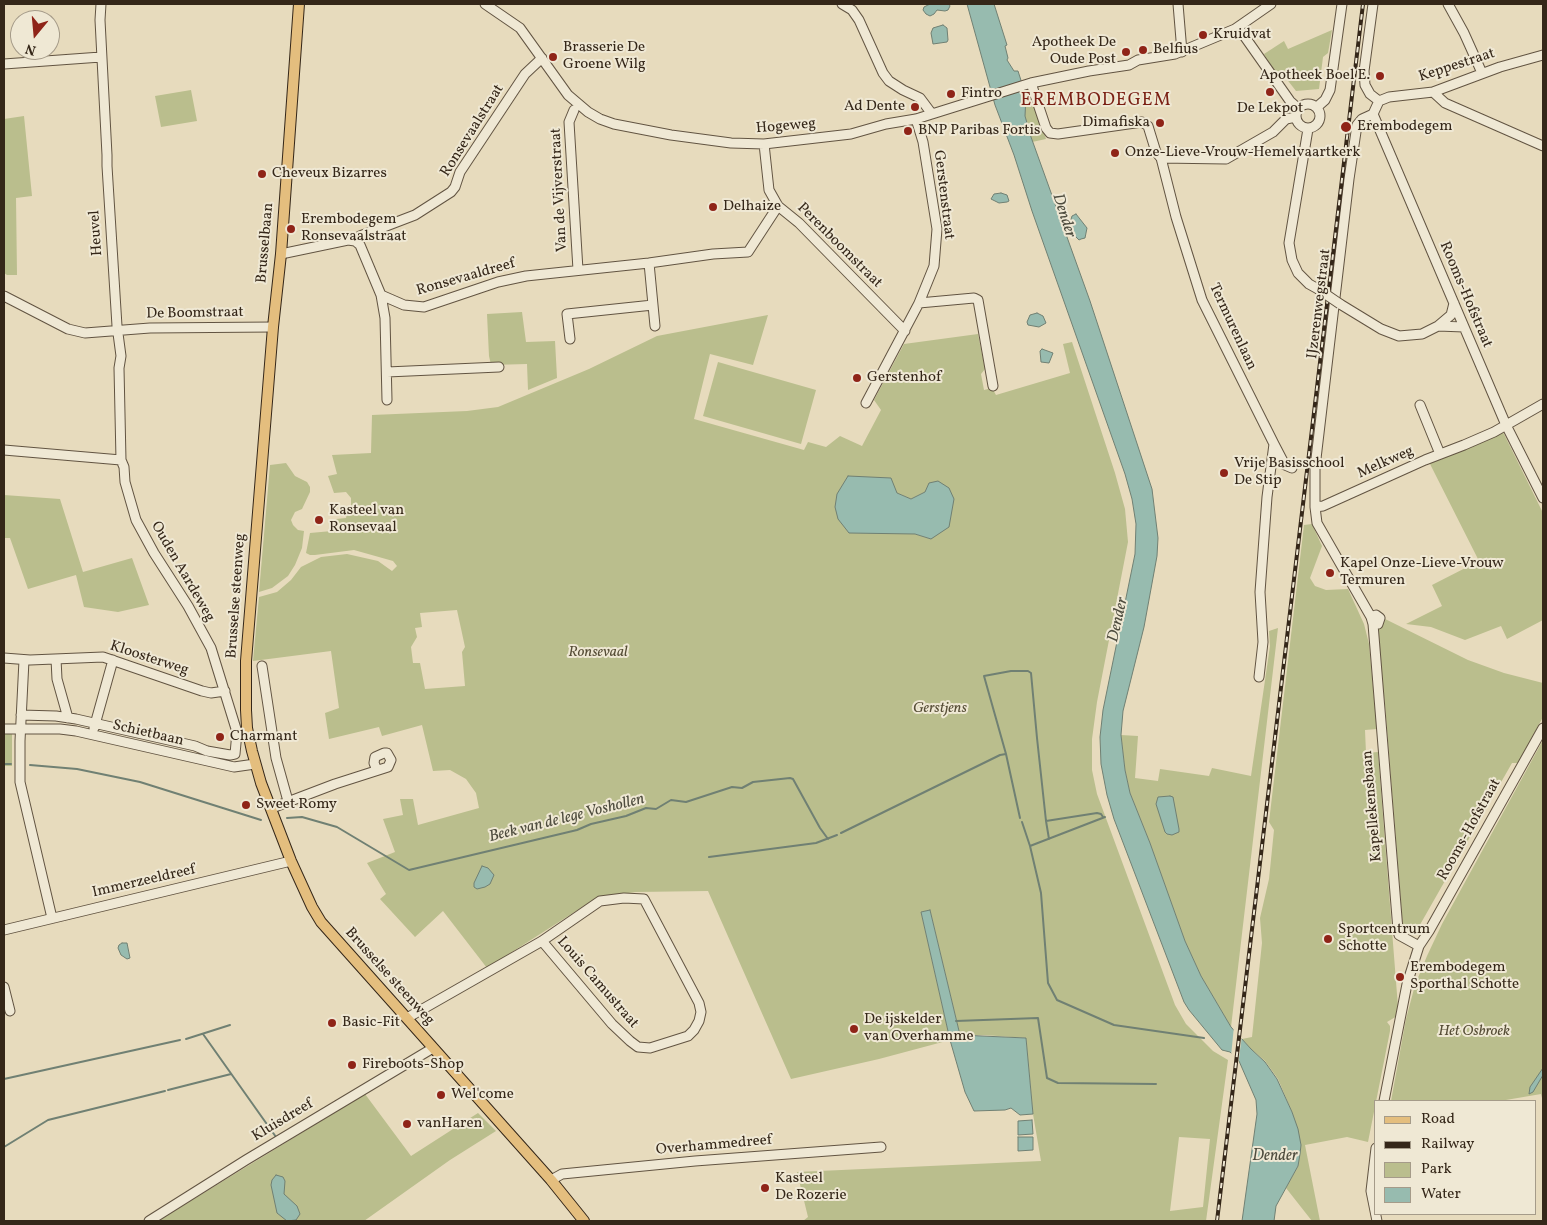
<!DOCTYPE html>
<html>
<head>
<meta charset="utf-8">
<style>
	body { margin:0 }
	#map { position:relative; width:1547px; height:1225px; overflow:hidden; background:#e7dbbd; font-family:Vollkorn,serif }
	canvas { display:block }
	.frame { position:absolute; inset:0; border:5px solid #352719; pointer-events:none }
	.legend { position:absolute; left:1374px; top:1100px; width:162px; height:115px; box-sizing:border-box; background:#efe8d4; border:1px solid #a59b89; margin:0; padding:6px 9px; list-style:none; font-size:15px; color:#352719 }
	.legend li { display:flex; align-items:center; gap:10px; height:25px }
	.legend b { width:25px; border:1px solid #a59b89 }
	.north { position:absolute; left:10px; top:10px; width:50px; height:50px; box-sizing:border-box; background:#efe8d4; border:1px solid #a59b89; border-radius:50%; rotate:197deg; font-size:14px; font-weight:700; line-height:20px; text-align:center; color:#352719 }
	.north::after { content:''; display:block; margin:auto; width:18px; height:22px; background:#8f2418; clip-path:polygon(50% 0,100% 100%,50% 72%,0 100%) }
</style>
</head>
<body>
<div id="map">
<canvas width="1547" height="1225"></canvas>
<div class="frame"></div>
<ul class="legend">
<li><b style="height:6px;background:#e4be7e"></b>Road</li>
<li><b style="height:6px;background:#352719"></b>Railway</li>
<li><b style="height:14px;background:#babe8d"></b>Park</li>
<li><b style="height:14px;background:#97bbaf"></b>Water</li>
</ul>
<div class="north">N</div>
</div>
<script>
const context = document.querySelector('canvas').getContext('2d');
context.lineJoin = 'round';
function fill(path, color) { context.fillStyle = color; context.fill(path, 'evenodd'); }
const poly = rows => new Path2D(rows.map(r => 'M' + r).join(''));
function strokePath(path, color, width, dash) { context.strokeStyle = color; context.lineWidth = width; context.lineCap = dash ? 'butt' : 'round'; context.setLineDash(dash || []); context.stroke(path); }
function drawText(font, color, halo, rows, align = 'center') {
  context.font = font + ' Vollkorn,serif'; context.lineWidth = 4; context.setLineDash([]); context.textBaseline = 'middle'; context.strokeStyle = halo; context.fillStyle = color; for (const [text, x, y, turn = 0] of rows) {
    context.save(); context.translate(x, y); context.rotate((+turn || 0) * Math.PI / 180); context.textAlign = isNaN(turn) ? turn : align; if (halo) context.strokeText(text, 0, 0); context.fillText(text, 0, 0); context.restore();
  }
}
const green = poly([
	[1332,30,1328,53,1323,57,1319,89,1296,91,1282,73,1276,74,1264,54,1284,41,1288,49],
	[191,90,197,121,161,127,155,96],
	[1033,98,1046,139,1032,142,1025,116,1024,106,1025,101],
	[24,116,32,196,16,198,17,275,7,275,4,273,4,119],
	[522,312,526,342,555,341,557,378,528,390,527,364,491,365,489,356,487,314],
	[768,315,753,365,710,354,694,419,804,450,808,442,826,447,840,436,862,446,881,410,874,400,904,344,978,334,985,369,981,374,984,390,992,388,996,395,1070,373,1063,344,1072,342,1115,473,1125,509,1128,542,1097,702,1092,739,1092,770,1097,794,1175,1005,1186,1024,1213,1051,1228,1060,1206,1221,803,1221,808,1217,797,1172,1041,1161,1033,1114,1026,1038,984,1035,960,1035,930,910,921,912,950,1040,879,1059,791,1079,708,891,636,892,598,897,487,968,443,911,415,937,380,899,386,894,367,863,395,852,383,819,403,815,400,799,413,799,418,825,479,808,476,793,466,779,450,770,433,771,422,725,382,736,379,727,329,739,325,713,339,708,331,651,253,661,259,597,277,592,291,580,301,567,321,557,347,554,378,561,392,571,397,566,393,561,354,550,315,555,310,555,306,553,310,533,332,531,331,522,336,522,336,519,346,518,347,514,351,511,351,498,346,492,334,493,328,476,337,474,332,455,371,453,372,415,467,411,498,407,589,369,657,336],
	[925,492,931,539,915,534,897,493,911,499],
	[457,610,465,647,462,652,465,686,425,689,420,663,413,663,411,647,417,637,415,628,422,627,420,613],
	[1179,1137,1210,1139,1203,1207,1170,1211],
	[718,362,816,390,801,444,703,416],
	[1503,432,1543,513,1543,620,1507,639,1501,626,1465,640,1431,627,1406,624,1442,606,1432,585,1479,561,1429,462],
	[286,463,295,476,307,482,310,487,310,492,302,509,295,512,291,520,293,525,298,530,304,531,302,548,295,565,288,576,272,588,259,592,270,465],
	[4,495,60,499,83,572,132,558,149,605,118,612,84,607,76,575,28,589,10,538,4,538],
	[1312,524,1322,546,1310,578,1315,586,1326,590,1348,589,1364,624,1369,644,1377,729,1365,730,1366,753,1378,752,1398,1007,1397,1016,1387,1022,1390,1026,1390,1031,1368,1142,1347,1137,1305,1145,1320,1221,1312,1221,1286,1188,1298,1166,1301,1145,1292,1112,1278,1079,1265,1061,1251,1049,1242,1039,1252,1037,1262,943,1260,918,1269,879,1274,830,1269,822,1304,525],
	[1375,614,1468,660,1504,673,1543,683,1543,717,1518,763,1512,763,1417,930,1418,933,1414,934,1407,932,1403,928,1385,705],
	[1278,628,1231,1027,1201,976,1185,941,1150,843,1130,793,1125,770,1121,735,1138,736,1135,778,1158,781,1160,769,1209,776,1212,768,1251,776,1270,646,1269,631],
	[4,732,12,732,12,766,4,766],
	[1543,740,1543,1102,1541,1094,1500,1101,1391,1101,1406,1019,1415,985,1427,956,1442,924],
	[365,1094,411,1156,478,1113,496,1131,450,1160,364,1221,158,1221]
]);
const water = poly([
	[930,4,949,4,950,6,948,10,945,11,937,10,934,14,930,16,926,14,923,10,924,7,930,4],
	[967,4,994,4,1007,45,1005,46,1008,58,1007,60,1014,71,1018,71,1026,96,1025,116,1031,137,1090,301,1152,489,1158,538,1157,556,1144,627,1123,711,1121,735,1125,770,1130,793,1150,843,1185,941,1201,976,1231,1027,1251,1049,1265,1062,1277,1079,1292,1112,1298,1129,1301,1145,1300,1154,1298,1166,1276,1206,1274,1221,1242,1221,1257,1114,1256,1100,1239,1061,1230,1052,1222,1050,1189,1010,1184,1002,1114,819,1107,795,1101,764,1100,737,1103,710,1135,554,1136,524,1132,499,1125,474,1032,211,1014,155,995,105,967,4],
	[943,25,947,28,948,40,947,42,933,44,931,33,933,28,943,25],
	[1001,193,1007,195,1009,201,1007,202,999,203,991,199,994,194,1001,193],
	[1076,214,1087,228,1085,238,1081,239,1079,240,1074,235,1070,223,1072,216,1076,214],
	[1037,313,1043,316,1046,323,1039,327,1028,325,1027,322,1030,315,1037,313],
	[1042,349,1053,353,1049,363,1041,362,1040,351,1042,349],
	[848,476,891,478,897,493,911,499,925,492,929,483,938,481,949,488,954,499,949,527,931,539,915,534,849,533,838,519,835,507,837,494,848,476],
	[1170,796,1173,797,1179,829,1179,832,1172,835,1167,834,1165,832,1156,804,1158,797,1170,796],
	[482,866,488,868,494,875,490,884,485,887,477,889,474,887,474,883,482,866],
	[930,910,960,1035,1026,1038,1033,1114,1020,1115,1011,1108,1005,1110,974,1111,965,1092,950,1040,921,912,930,910],
	[122,943,127,943,130,958,127,959,121,955,118,948,119,945,122,943],
	[1543,1068,1543,1075,1533,1092,1529,1094,1530,1087,1543,1068],
	[1032,1120,1033,1134,1018,1135,1018,1121,1032,1120],
	[1018,1137,1033,1137,1033,1150,1018,1151,1018,1137],
	[276,1175,283,1177,285,1181,284,1194,297,1206,300,1214,296,1220,287,1221,277,1213,271,1185,272,1180,276,1175]
]);
const pier = poly([
	[1234,1026,1242,1036,1238,1065,1231,1056]
]);
const stream = poly([
	[1006,754,984,676,1011,671,1028,671,1031,673,1037,738,1046,821],
	[4,764,11,764],
	[30,765,77,769,140,782,261,820],
	[287,818,302,817,337,827,409,870,577,830,591,824,626,816,646,808,656,809,671,800,686,802,732,787,742,788,753,782,790,778,793,779,820,828,828,839],
	[1022,822,1030,846,1105,817],
	[841,833,1000,755,1006,754,1020,818],
	[1049,839,1046,821,1097,813,1101,814,1103,817],
	[1030,846,1041,893,1048,983,1057,1000,1114,1025,1204,1038],
	[709,857,816,843,837,835],
	[956,1021,1038,1018,1047,1078,1058,1083,1156,1084],
	[203,1034,276,1137],
	[186,1039,230,1025],
	[4,1079,180,1040],
	[168,1090,231,1074],
	[4,1147,48,1120,165,1091]
]);
const minor = poly([
	[101,4,100,20,107,155,107,166,117,326,121,356,119,368,121,460,124,467,125,482,136,520,154,553,188,606,211,648,237,732,235,754],
	[485,4,520,28,568,95,588,112,600,119,614,124,671,135,731,143,764,144,851,134,886,124,916,119,1031,83,1089,71,1129,65,1138,60,1175,54,1235,29,1240,30,1290,101,1299,109],
	[842,4,852,10,859,20,883,73,889,81,903,90,920,98,932,114],
	[1178,4,1182,52],
	[1373,4,1364,71,1365,85,1370,94,1379,101],
	[1448,4,1464,33,1482,73],
	[1235,29,1271,4],
	[4,64,101,57],
	[1031,83,1046,128,1050,133,1058,134,1142,122,1148,126,1156,152,1161,158,1176,217,1202,300,1274,444,1285,465,1292,468],
	[1433,92,1445,103,1543,146],
	[1379,101,1373,114,1506,425,1543,498],
	[1379,101,1389,97,1433,92,1500,67,1543,55],
	'1296 116a12 12 0 1 1 24 0a12 12 0 1 1-24 0Z',
	[1317,107,1325,100,1330,90,1342,4],
	[574,110,569,122,578,270],
	[1373,114,1362,119,1357,125,1349,179,1315,467,1315,507,1317,523,1371,617,1373,624,1398,930,1399,935,1419,946],
	[1308,129,1289,243,1292,260,1298,273,1309,284,1318,289],
	[764,144,769,190,778,206,799,223,905,331],
	[1161,158,1226,159,1273,132,1286,119,1296,117],
	[355,241,360,245,381,295,404,305,424,307,498,282,526,276,649,263,713,254,748,252,778,206],
	[355,241,360,236,415,215,451,192,455,187,460,172,525,74,542,58],
	[281,254,348,240,355,241],
	[649,263,655,326],
	[381,295,385,318,387,400],
	[4,296,68,329,85,333,150,328,273,327],
	[919,303,974,298,978,300,993,386],
	[1340,304,1381,329,1399,336,1422,334,1438,326,1464,327],
	[1438,326,1451,315,1454,303],
	[570,339,567,314,653,305],
	[387,372,499,367],
	[866,403,919,303,934,266,937,229,923,142,916,119],
	[1420,405,1440,454],
	[4,450,121,460],
	[1315,507,1323,506,1425,460,1464,445,1494,432,1543,404],
	[1371,617,1376,615,1380,618,1378,624,1373,624],
	[4,658,30,660,103,657,202,691,211,693,225,691],
	[56,659,57,679,68,718],
	[24,660,20,741,20,782,52,918],
	[262,666,276,758,288,801],
	[1259,677,1263,642,1260,592,1267,497,1274,444],
	[21,715,56,716,76,719,195,746,207,751,230,755,235,754],
	[94,728,113,660],
	[4,729,60,729,76,731,234,767,255,764],
	[272,808,335,784,388,767,391,760,387,753,384,753,375,757,374,763,377,770],
	[4,930,291,861],
	[4,987,10,1011],
	[407,1018,542,941,600,901,624,898,644,899,699,1003,701,1012,699,1021,694,1030,688,1036,650,1048,638,1047,630,1041,612,1024,542,941],
	[1384,1101,1407,984,1419,946,1429,931,1543,728],
	[1376,1148,1371,1191,1377,1221],
	[551,1180,562,1174,695,1161,881,1147],
	[149,1221,246,1160,433,1048]
]);
const major = poly([
	[299,4,281,254,273,327,246,661,246,710,247,728,252,751,261,783,291,861,312,907,321,922,551,1180,584,1221]
]);
const rail = poly([
	[1217,1221,1363,4]
]);
const minorBridge = poly([
	[1318,289,1340,304]
]);
const markers = [
	[1203,35,5,"#8f2418"],
	[1143,50,5,"#8f2418"],
	[1126,52,5,"#8f2418"],
	[553,57,5,"#8f2418"],
	[1380,76,5,"#8f2418"],
	[1270,92,5,"#8f2418"],
	[951,94,5,"#8f2418"],
	[915,107,5,"#8f2418"],
	[1160,123,5,"#8f2418"],
	[1346,127,6,"#8f2418"],
	[908,131,5,"#8f2418"],
	[1115,153,5,"#8f2418"],
	[262,174,5,"#8f2418"],
	[713,207,5,"#8f2418"],
	[291,229,5,"#8f2418"],
	[857,378,5,"#8f2418"],
	[1224,473,5,"#8f2418"],
	[319,520,5,"#8f2418"],
	[1330,573,5,"#8f2418"],
	[220,737,5,"#8f2418"],
	[246,805,5,"#8f2418"],
	[1328,939,5,"#8f2418"],
	[1400,977,5,"#8f2418"],
	[332,1023,5,"#8f2418"],
	[854,1029,5,"#8f2418"],
	[352,1065,5,"#8f2418"],
	[441,1095,5,"#8f2418"],
	[407,1124,5,"#8f2418"],
	[765,1188,5,"#8f2418"]
];
const poiNames = [
	["Kruidvat",1213,35],
	["Apotheek De",1116,43,"right"],
	["Oude Post",1116,60,"right"],
	["Brasserie De",563,48],
	["Groene Wilg",563,65],
	["Belfius",1153,50],
	["Apotheek Boel E.",1370,76,"right"],
	["Fintro",961,94],
	["Ad Dente",905,107,"right"],
	["De Lekpot",1270,109,"center"],
	["Dimafiska",1150,123,"right"],
	["Erembodegem",1357,127],
	["BNP Paribas Fortis",918,131],
	["Onze-Lieve-Vrouw-Hemelvaartkerk",1125,153],
	["Cheveux Bizarres",272,174],
	["Delhaize",723,207],
	["Erembodegem",301,220],
	["Ronsevaalstraat",301,237],
	["Gerstenhof",867,378],
	["Vrije Basisschool",1234,464],
	["De Stip",1234,481],
	["Kasteel van",329,511],
	["Ronsevaal",329,528],
	["Kapel Onze-Lieve-Vrouw",1340,564],
	["Termuren",1340,581],
	["Charmant",230,737],
	["Sweet Romy",256,805],
	["Sportcentrum",1338,930],
	["Schotte",1338,947],
	["Erembodegem",1410,968],
	["Sporthal Schotte",1410,985],
	["De ijskelder",864,1020],
	["van Overhamme",864,1037],
	["Basic-Fit",342,1023],
	["Fireboots-Shop",362,1065],
	["Wel'come",451,1095],
	["vanHaren",417,1124],
	["Kasteel",775,1179],
	["De Rozerie",775,1196]
];
const streetNames = [
	["Keppestraat",1457,66,-18],
	["Hogeweg",786,127,-5],
	["Ronsevaalstraat",473,131,-58],
	["Van de Vijverstraat",560,190,-93],
	["Gerstenstraat",943,195,83],
	["Heuvel",97,233,-94],
	["Brusselbaan",266,243,-85],
	["Perenboomstraat",839,246,45],
	["Ronsevaaldreef",466,278,-16],
	["Rooms-Hofstraat",1465,295,67],
	["IJzerenwegstraat",1320,304,-83],
	["De Boomstraat",195,314,-1],
	["Termurenlaan",1232,327,65],
	["Melkweg",1386,463,-24],
	["Ouden Aardeweg",182,572,60],
	["Brusselse steenweg",237,596,-86],
	["Kloosterweg",149,659,18],
	["Schietbaan",148,734,13],
	["Kapellekensbaan",1373,806,-95],
	["Rooms-Hofstraat",1470,830,-61],
	["Immerzeeldreef",144,882,-13],
	["Brusselse steenweg",389,977,48],
	["Louis Camustraat",597,983,49],
	["Kluisdreef",283,1121,-31],
	["Overhammedreef",714,1146,-5]
];
const parkNames = [
	["Ronsevaal",598,653],
	["Gerstjens",940,709],
	["Het Osbroek",1474,1032]
];
const waterNames = [
	["Dender",1063,216,72],
	["Dender",1119,620,-77],
	["Beek van de lege Voshollen",567,819,-14],
	["Dender",1275,1157]
];
const quarterNames = [
	["EREMBODEGEM",1096,102]
];
fill(green, '#babe8d');
fill(water, '#97bbaf');
strokePath(water, '#708073', 1);
fill(pier, '#e7dbbd');
strokePath(stream, '#708073', 2);
strokePath(minor, '#625442', 11);
strokePath(major, '#352719', 12);
strokePath(minor, '#efe8d4', 9);
strokePath(major, '#e4be7e', 10);
strokePath(rail, '#352719', 4);
strokePath(rail, '#efe8d4', 2, [5.5]);
strokePath(minorBridge, '#625442', 11, []);
strokePath(minorBridge, '#efe8d4', 9);
for (const [x, y, r, color] of markers) { const dot = new Path2D(); dot.arc(x, y, r, 0, 2 * Math.PI); context.fillStyle = color; context.fill(dot); strokePath(dot, '#efe8d4', 2); }
drawText('15px', '#352719', '#efe8d4', poiNames, 'left');
drawText('15px', '#352719', '#efe8d4', streetNames);
drawText('italic 15px', '#564d36', '#efe8d4', parkNames);
drawText('italic 16px', '#4e4c3e', '#efe8d4', waterNames);
context.letterSpacing = '1px';
drawText('18px', '#7a1f14', '#efe8d4', quarterNames);
context.letterSpacing = '0px';
</script>
</body>
</html>
